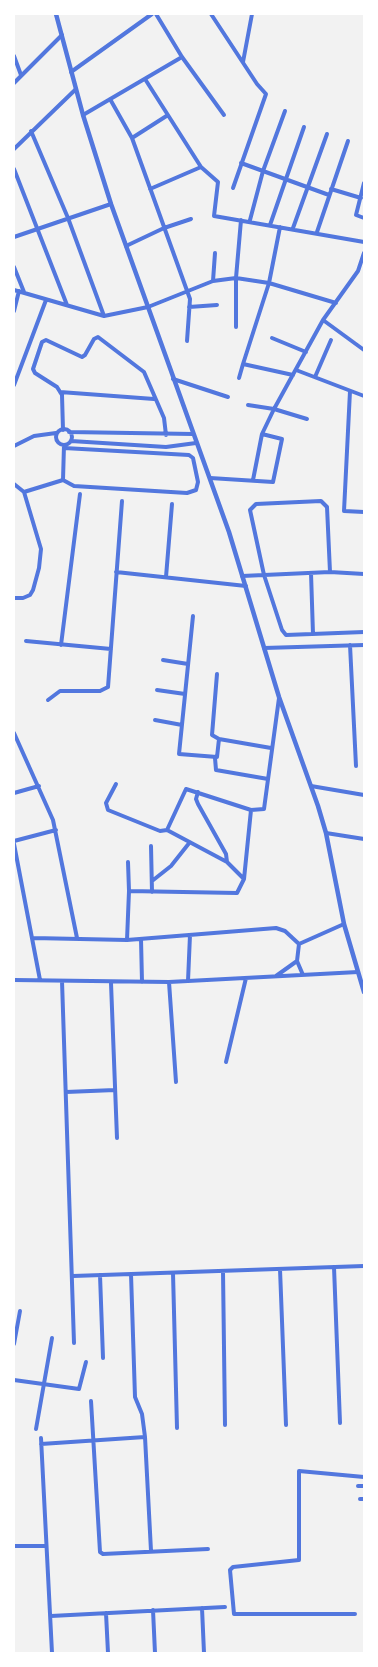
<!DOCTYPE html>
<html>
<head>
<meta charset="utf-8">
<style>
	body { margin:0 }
	#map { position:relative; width:378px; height:1667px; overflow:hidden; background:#f2f2f2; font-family:Ubuntu,sans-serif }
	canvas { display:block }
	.frame { position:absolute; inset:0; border:15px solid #fff; pointer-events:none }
</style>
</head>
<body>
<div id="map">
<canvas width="378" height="1667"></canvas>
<div class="frame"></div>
</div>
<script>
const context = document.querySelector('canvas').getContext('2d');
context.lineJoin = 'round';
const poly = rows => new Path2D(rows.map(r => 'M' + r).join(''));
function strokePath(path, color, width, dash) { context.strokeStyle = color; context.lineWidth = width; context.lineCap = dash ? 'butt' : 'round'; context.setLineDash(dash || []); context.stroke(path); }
const minor = poly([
	[156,14,182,57,224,115],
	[211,14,257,84,266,94,233,188],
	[14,56,21,75],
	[243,62,252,14],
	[71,72,152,14],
	[145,79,201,167,218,182,214,216,364,242],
	[14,83,62,35],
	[110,99,132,138],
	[83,115,182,57],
	[168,115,132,138,190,299,187,341],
	[31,131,68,218,104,316],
	[14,149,76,89],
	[241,163,329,195],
	[14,169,67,305],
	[364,183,356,215,364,218],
	[150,189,201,167],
	[331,189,361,198],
	[250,220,263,171,285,111],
	[270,225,304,127],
	[293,228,327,134],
	[317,232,348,141],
	[14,237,111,204],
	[126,246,164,228,191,219],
	[14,267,24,292],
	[213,281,215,253],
	[14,290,104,316,148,307,213,281,236,278,269,283,336,303],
	[189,307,217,305],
	[14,311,19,291],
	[323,320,364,350],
	[236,327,236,278,241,220],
	[272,338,306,352],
	[243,364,269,283,280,227],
	[296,370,364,396],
	[315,377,331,340],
	[239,378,243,364,293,375],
	[173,379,228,397],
	[14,385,46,300],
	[350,391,344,511,364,512],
	[60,392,154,399],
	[248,405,274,409,307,419],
	'56 437a8 8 0 1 1 16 0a8 8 0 1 1-16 0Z',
	[63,430,62,395,57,387,35,373,33,369,42,342,46,340,82,357,85,355,94,339,98,337,144,372,164,418,166,435],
	[69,432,193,434],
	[71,441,166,447,196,443],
	[64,445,63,480,74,486,187,493,196,490,198,482,193,458,189,455,64,448],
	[14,446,34,436,56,433],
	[210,478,273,482,282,439,262,434],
	[253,480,262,434,274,409,323,320,358,271,364,253],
	[14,484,24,492],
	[116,572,246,586],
	[330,572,364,574],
	[311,573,313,634],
	[242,576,330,572,327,507,321,501,256,504,250,510,264,575,282,630,286,635,364,632],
	[166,577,172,504],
	[14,598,23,598,30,595,33,590,39,568,41,549,24,492,63,480],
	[193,616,179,754,217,757,219,739,271,748],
	[26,641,111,649],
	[61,645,80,494],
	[350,645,356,766],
	[264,648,364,645],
	[163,660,188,664],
	[217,674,212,735,219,739],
	[157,690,185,694],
	[48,700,60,691,100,691,108,687,122,501],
	[155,720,182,725],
	[14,733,53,820,77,938],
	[215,758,216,770,268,779],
	[116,784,106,803,108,810,160,831,167,830,227,862,244,879],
	[311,786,364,795],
	[198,792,196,799,198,804,226,854,227,862],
	[14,793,39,786],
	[167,830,186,789,251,810,264,809,279,698],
	[326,833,364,839],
	[14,841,56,830],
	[14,844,40,980],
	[151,846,152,892],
	[152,881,171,866,190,842],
	[129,891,237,893,244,879,251,810],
	[33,938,127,940,276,928,285,931,299,944,344,924],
	[141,939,142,982],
	[127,940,129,891,128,862],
	[297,961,299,944],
	[276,976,297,961,303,975],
	[14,980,169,982,358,972],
	[62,981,74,1343],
	[188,981,190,935],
	[169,982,176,1082],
	[111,983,117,1138],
	[226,1062,246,978],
	[66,1092,115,1090],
	[334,1267,340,1423],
	[280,1269,286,1425],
	[223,1271,225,1425],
	[173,1273,177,1428],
	[131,1274,135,1397,142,1414,145,1437],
	[100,1275,103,1358],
	[73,1276,364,1266],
	[14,1344,20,1311],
	[14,1380,79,1389,86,1362],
	[91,1401,100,1552,103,1554,208,1549],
	[36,1429,52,1338],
	[41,1438,52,1653],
	[41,1444,145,1437,151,1551],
	[358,1486,364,1486],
	[360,1499,364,1499],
	[14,1546,46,1546],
	[202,1608,204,1653],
	[153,1610,155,1653],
	[106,1613,108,1653],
	[355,1614,234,1614,230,1570,233,1567,299,1560,299,1471,364,1477],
	[51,1616,225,1607]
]);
const tertiary = poly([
	[56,14,83,115,111,204,229,532,279,697,318,806,326,833,344,924,364,992]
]);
strokePath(minor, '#5277de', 4);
strokePath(tertiary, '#5277de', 4.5);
</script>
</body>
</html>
